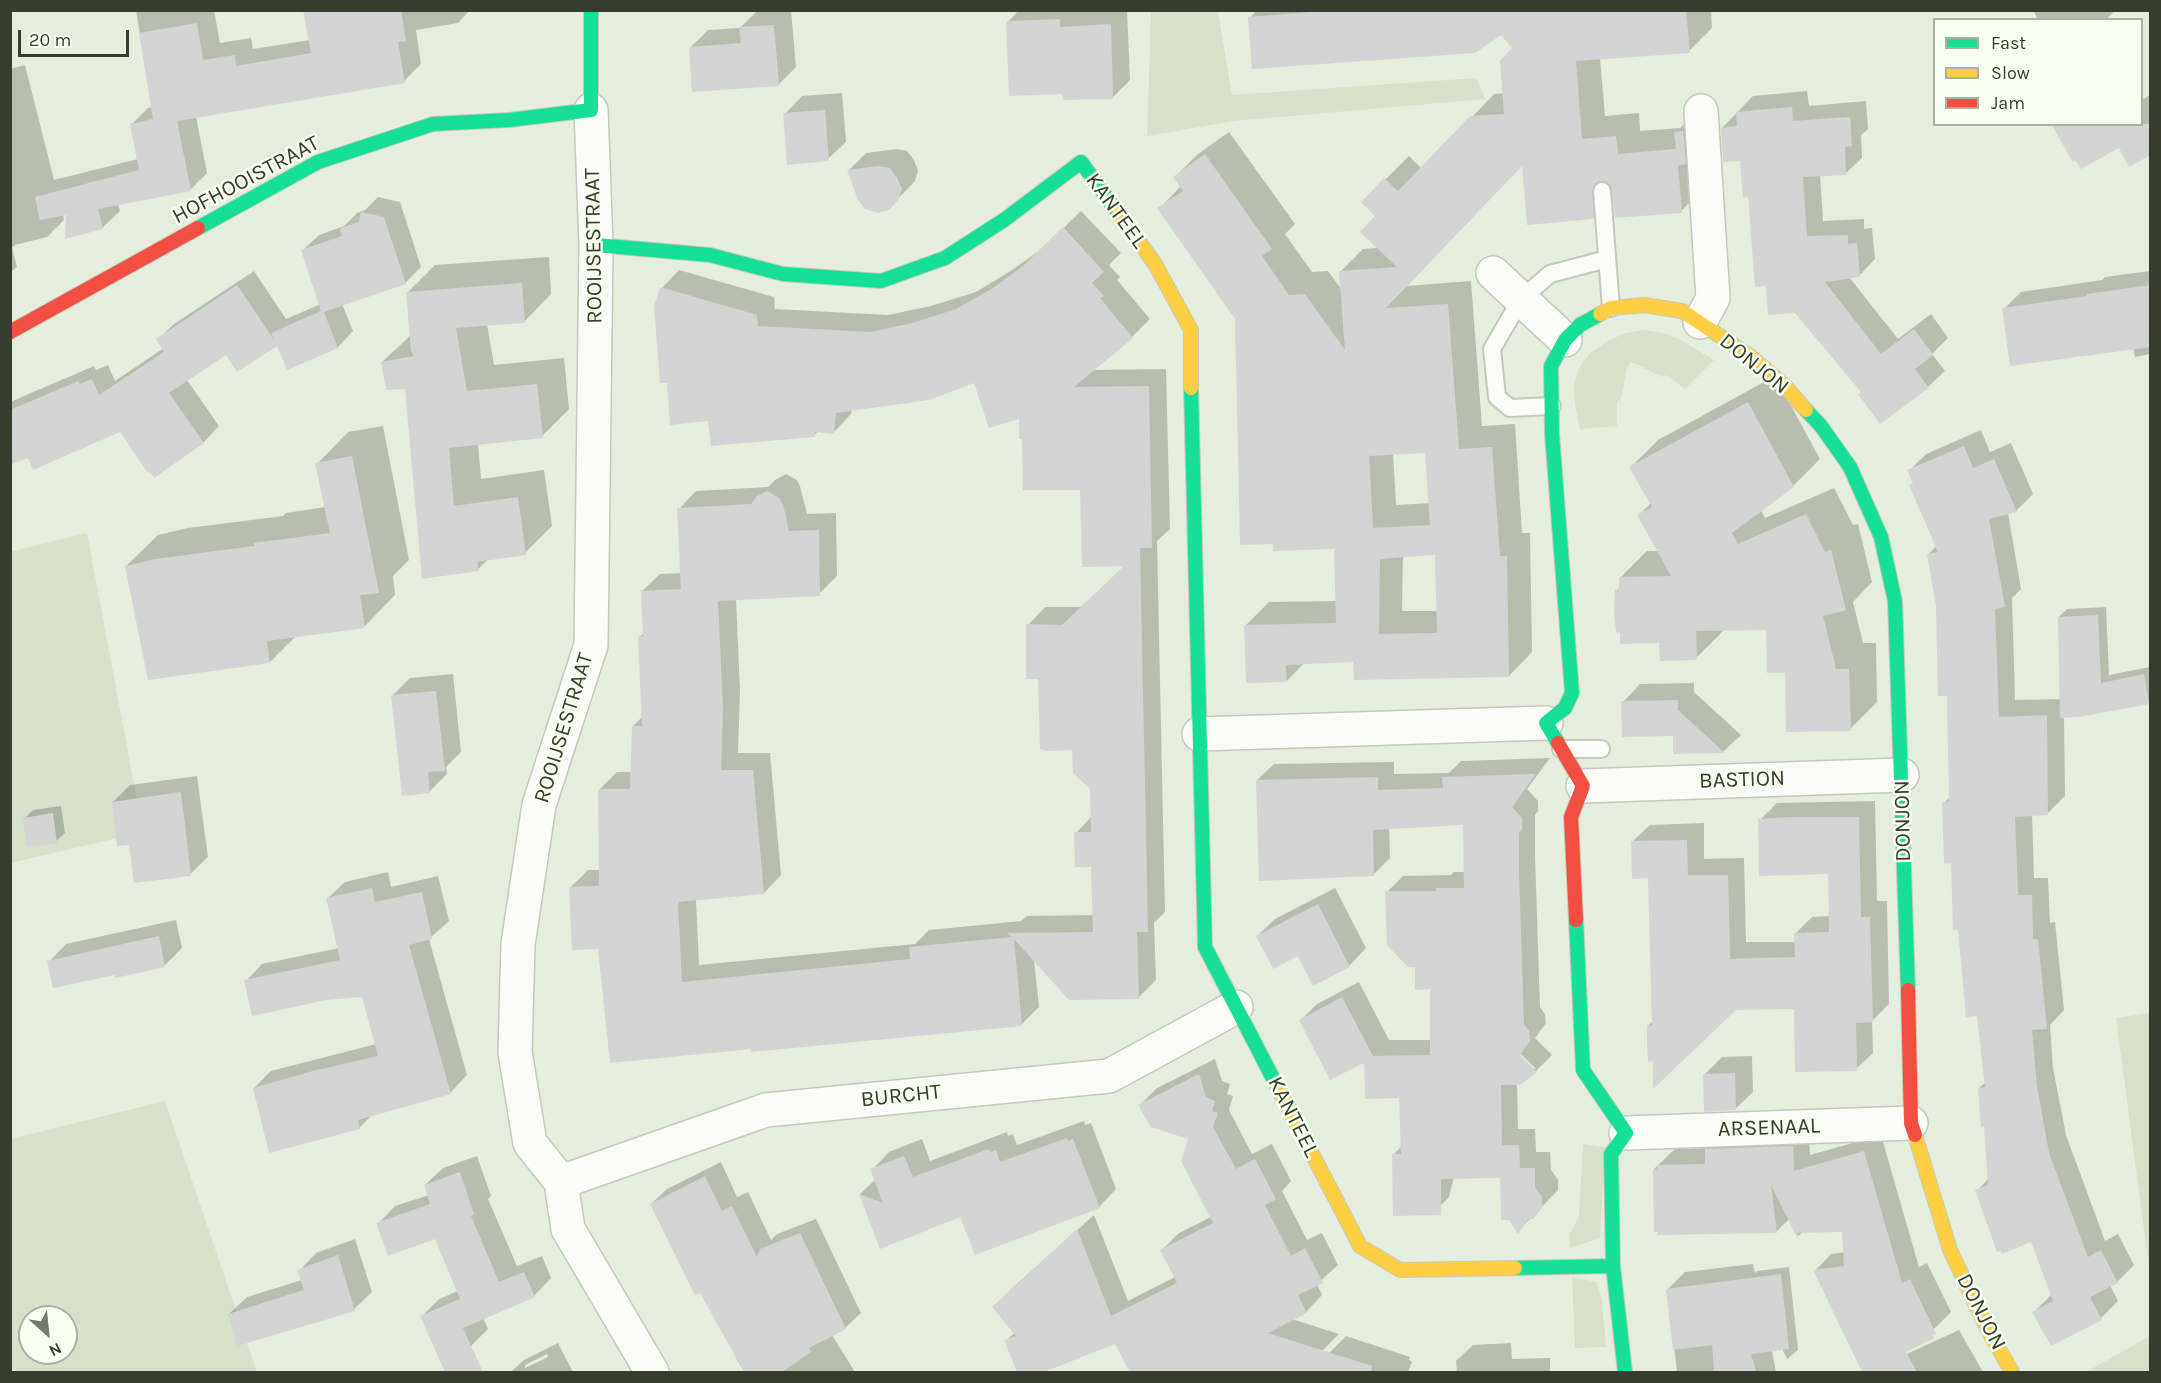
<!DOCTYPE html>
<html>
<head>
<meta charset="utf-8">
<style>
	body { margin:0 }
	#map { position:relative; width:2161px; height:1383px; overflow:hidden; background:#e5eedc; font-family:Karla,sans-serif }
	canvas { display:block }
	.frame { position:absolute; inset:0; border:12px solid #363d2f; pointer-events:none }
	.legend { position:absolute; left:1933px; top:18px; width:210px; height:108px; box-sizing:border-box; background:#f8fff1; border:2px solid #aab1a3; margin:0; padding:8px 10px; list-style:none; font-size:18px; color:#363d2f }
	.legend li { display:flex; align-items:center; gap:12px; height:30px }
	.legend b { width:30px; border:2px solid #aab1a3 }
	.north { position:absolute; left:18px; top:1305px; width:60px; height:60px; box-sizing:border-box; background:#f8fff1; border:2px solid #aab1a3; border-radius:50%; rotate:153deg; font-size:16px; font-weight:700; line-height:24px; text-align:center; color:#363d2f }
	.north::after { content:''; display:block; margin:auto; width:21px; height:27px; background:#737b6c; clip-path:polygon(50% 0,100% 100%,50% 72%,0 100%) }
	.scale { position:absolute; left:18px; top:30px; width:111px; height:27px; box-sizing:border-box; border:3px solid #363d2f; border-top:0; padding-left:8px; font-size:18px; line-height:21px; white-space:nowrap; color:#363d2f; -webkit-text-stroke:4px #f8fff1; paint-order:stroke }
</style>
</head>
<body>
<div id="map">
<canvas width="2161" height="1383"></canvas>
<div class="frame"></div>
<ul class="legend">
<li><b style="height:8px;background:#16e098"></b>Fast</li>
<li><b style="height:8px;background:#ffcf43"></b>Slow</li>
<li><b style="height:8px;background:#f24e42"></b>Jam</li>
</ul>
<div class="north">N</div>
<div class="scale">20 m</div>
</div>
<script>
const context = document.querySelector('canvas').getContext('2d');
context.lineJoin = 'round';
function fill(path, color) { context.fillStyle = color; context.fill(path, 'evenodd'); }
const poly = rows => new Path2D(rows.map(r => 'M' + r).join(''));
function strokePath(path, color, width, dash) { context.strokeStyle = color; context.lineWidth = width; context.lineCap = dash ? 'butt' : 'round'; context.setLineDash(dash || []); context.stroke(path); }
function drawText(font, color, halo, rows, align = 'center') {
  context.font = font + ' Karla,sans-serif'; context.lineWidth = 5; context.setLineDash([]); context.textBaseline = 'middle'; context.strokeStyle = halo; context.fillStyle = color; for (const [text, x, y, turn = 0] of rows) {
    context.save(); context.translate(x, y); context.rotate((+turn || 0) * Math.PI / 180); context.textAlign = isNaN(turn) ? turn : align; if (halo) context.strokeText(text, 0, 0); context.fillText(text, 0, 0); context.restore();
  }
}
const green = poly([
	[1151,11,1218,11,1232,95,1476,78,1485,99,1235,121,1147,136],
	[1644,330,1664,333,1679,339,1714,360,1685,389,1666,375,1662,377,1634,363,1630,363,1627,368,1621,399,1617,402,1617,426,1580,429,1575,404,1574,383,1579,368,1590,353,1609,340,1626,333],
	[87,533,143,832,11,863,10,552],
	[2150,1013,2150,1275,2116,1018],
	[165,1101,257,1372,11,1372,10,1139],
	[30,1317,66,1317,66,1353,30,1353],
	[1583,1144,1605,1147,1600,1238,1570,1248,1569,1235,1579,1217],
	[1572,1277,1597,1282,1602,1301,1606,1347,1575,1348],
	[2150,1336,2150,1372,2086,1372]
]);
const shadow = poly([
	[136,10,214,10,220,43,251,38,253,49,310,40,304,10,470,10,458,23,416,30,421,64,404,81,196,117,207,173,190,190,118,204,120,211,102,228,68,213,63,214,64,220,47,237,15,245,12,248,17,267,10,273,10,69,25,65,54,180,138,159,131,125,148,108,152,107],
	[758,10,791,10,796,67,779,84,691,47,708,30,740,28],
	[1019,10,1127,10,1130,80,1113,97,1008,22],
	[1257,10,1711,10,1712,28,1689,51,1600,58,1605,116,1639,113,1640,131,1680,128,1699,109,1705,188,1681,211,1614,197,1593,218,1523,164,1407,286,1471,281,1482,426,1515,424,1522,533,1530,533,1532,652,1509,676,1355,661,1305,662,1287,681,1245,626,1269,602,1337,601,1336,548,1236,318,1159,209,1181,186,1175,177,1198,154,1229,132,1295,224,1285,234,1312,272,1328,271,1342,290,1340,272,1363,249,1378,248,1378,216,1363,202,1409,156,1422,169,1494,94,1504,93,1514,48,1502,33,1250,18],
	[1427,452,1430,503,1396,505,1393,453],
	[1437,554,1438,611,1402,611,1403,556],
	[2033,10,2116,10,2105,20,2038,20],
	[1807,91,1809,106,1866,101,1868,129,1861,135,1862,158,1845,174,1820,175,1823,221,1864,219,1864,229,1872,228,1875,259,1859,276,1849,277,1898,339,1931,314,1948,338,1932,354,1945,371,1928,387,1880,422,1862,392,1795,312,1767,285,1741,159,1722,128,1753,96],
	[842,93,846,142,828,159,785,114,802,96],
	[2150,95,2150,150,2119,146,2142,124,2142,100],
	[897,149,907,151,914,160,918,171,915,181,888,209,849,170,866,153],
	[378,197,400,202,421,267,406,282,342,304,353,331,338,347,277,344,227,353,187,380,219,426,204,442,154,476,121,431,29,456,10,464,10,402,94,366,96,370,108,365,115,381,164,348,158,339,174,324,254,271,286,319,321,304,303,250,319,235,344,226,357,213,365,210],
	[1081,211,1121,253,1109,265,1120,277,1117,280,1150,319,1132,337,1092,370,1166,369,1170,529,1157,541,1165,912,1154,923,1156,980,1139,997,1034,960,1039,1007,1021,1025,752,1047,599,947,570,888,588,870,600,870,599,790,617,772,632,772,633,726,643,716,639,637,644,633,642,591,660,574,682,573,679,509,696,491,768,487,775,480,786,474,797,480,800,486,807,514,836,513,837,576,819,594,736,599,740,690,738,753,770,753,781,875,764,893,696,899,699,965,915,944,929,930,1021,921,1027,916,1094,915,1093,866,1076,833,1092,816,1091,789,1040,678,1028,625,1045,607,1081,607,1127,564,1082,488,1020,417,975,381,852,409,851,414,834,432,819,431,814,435,709,420,662,288,679,270,774,297,775,309,888,315,931,306,976,292,1012,270,1043,248],
	[549,257,551,294,524,322,487,324,494,365,564,358,569,409,542,436,478,443,481,479,544,470,552,526,525,553,489,559,478,569,406,388,382,362,411,335,408,292,435,265],
	[2150,271,2150,354,2135,357,2133,348,2004,309,2021,292,2102,280,2105,277],
	[1775,376,1820,459,1793,486,1761,510,1765,518,1834,488,1853,525,1858,524,1872,582,1853,602,1863,643,1876,643,1877,702,1850,729,1786,671,1768,628,1723,629,1723,631,1696,658,1661,642,1617,590,1620,587,1620,578,1647,551,1659,551,1639,515,1651,503,1631,467,1658,440],
	[383,426,409,560,393,576,395,595,364,627,296,636,270,662,126,566,158,535,188,528,283,516,286,513,326,507,317,464,348,432],
	[1981,430,1990,452,2011,443,2033,494,2016,511,2008,513,2021,589,2012,598,2015,700,2061,699,2059,617,2067,609,2106,607,2109,675,2150,667,2150,701,2149,702,2064,716,2065,796,2048,813,2032,814,2034,878,2048,878,2050,923,2055,922,2064,1010,2050,1025,2053,1068,2066,1135,2105,1241,2118,1234,2134,1265,2117,1282,2110,1285,2118,1301,2101,1318,2051,1344,2034,1312,2052,1294,2032,1240,1977,1191,1989,1178,1985,1125,1979,1088,1986,1082,1979,1014,1944,803,1951,796,1948,694,1938,606,1929,554,1937,545,1909,471,1926,454],
	[453,674,461,752,446,767,447,774,429,792,393,695,410,678],
	[1694,683,1694,692,1741,735,1724,751,1674,752,1674,735,1623,702,1640,684],
	[1550,758,1527,789,1538,801,1538,811,1535,815,1535,855,1540,1007,1545,1014,1546,1023,1535,1038,1552,1055,1536,1071,1517,1083,1518,1129,1535,1129,1536,1152,1550,1152,1551,1170,1558,1180,1558,1190,1518,1231,1502,1177,1454,1177,1449,1197,1432,1214,1393,1155,1402,1146,1400,1096,1365,1060,1301,1020,1317,1004,1359,982,1389,1040,1432,1040,1431,988,1416,966,1387,892,1403,876,1451,875,1454,872,1465,872,1464,824,1389,827,1390,858,1373,875,1257,780,1274,764,1394,762,1394,774,1449,773,1461,761],
	[1516,1049,1536,1069,1531,1069,1514,1051],
	[197,776,208,857,190,874,113,802,130,785],
	[1875,801,1877,901,1887,901,1889,1004,1872,1021,1873,1053,1856,1069,1795,1008,1736,1008,1654,1060,1648,1026,1653,1021,1649,877,1633,841,1650,825,1704,823,1704,859,1744,858,1746,942,1795,942,1795,934,1812,917,1830,916,1829,872,1760,820,1777,803],
	[61,806,65,833,56,841,25,818,33,810],
	[388,872,391,887,438,876,449,921,429,939,467,1075,451,1092,373,1114,359,1128,254,1088,271,1071,376,1044,363,995,246,981,262,964,339,948,328,898,345,882],
	[1335,888,1366,948,1349,966,1298,954,1257,936,1275,919],
	[176,920,182,948,165,965,116,973,49,962,66,944],
	[1752,1056,1753,1092,1735,1109,1704,1075,1722,1057],
	[1215,1059,1222,1081,1230,1084,1227,1094,1233,1096,1229,1110,1252,1154,1272,1144,1291,1181,1282,1191,1307,1240,1322,1233,1338,1265,1317,1284,1322,1295,1306,1312,1292,1319,1339,1334,1323,1350,1278,1372,1244,1372,1237,1358,1214,1359,1188,1372,1136,1372,1116,1342,1040,1372,1018,1372,1006,1341,1015,1332,1010,1290,1094,1215,1128,1301,1175,1277,1162,1250,1179,1233,1211,1217,1190,1138,1140,1105,1157,1088],
	[1084,1121,1085,1125,1091,1123,1116,1189,1099,1207,961,1215,881,1247,860,1194,876,1179,872,1170,889,1152,922,1139,930,1161,1007,1132,1008,1136,1013,1134,1017,1145],
	[1809,1130,1810,1155,1881,1135,1919,1267,1927,1263,1951,1312,1934,1329,1848,1340,1815,1271,1831,1254,1845,1252,1843,1231,1803,1232,1798,1236,1789,1219,1776,1232,1654,1169,1675,1149,1708,1148,1723,1133],
	[477,1156,491,1196,488,1199,517,1266,542,1256,551,1278,534,1296,483,1318,488,1329,471,1346,422,1316,439,1299,458,1291,436,1237,378,1224,395,1206,429,1195,425,1185,443,1168],
	[721,1162,737,1197,748,1192,771,1240,777,1234,816,1219,861,1313,845,1328,832,1335,855,1372,745,1372,736,1359,738,1357,651,1204,667,1189],
	[355,1239,372,1292,354,1309,229,1314,247,1297,302,1280,299,1271,316,1253],
	[1753,1264,1755,1273,1757,1271,1789,1267,1798,1350,1787,1359,1764,1311,1776,1372,1677,1372,1668,1289,1685,1272],
	[1959,1330,1983,1372,1868,1372],
	[1346,1336,1410,1357,1409,1360,1412,1362,1408,1372,1323,1372,1329,1353],
	[558,1343,573,1372,511,1372,524,1360],
	[547,1354,548,1357,525,1368,525,1365],
	[1511,1343,1512,1359,1550,1358,1550,1372,1457,1372,1456,1361,1473,1345]
]);
const building = poly([
	[303,10,401,10,406,41,398,42,405,83,177,121,191,191,98,209,103,229,65,239,66,215,40,220,35,197,139,170,130,124,153,119,139,33,197,23,203,60,235,55,236,66,311,53],
	[1336,10,1686,10,1690,53,1576,61,1582,139,1616,136,1618,154,1676,149,1674,132,1683,131,1686,164,1678,165,1682,213,1615,218,1611,186,1607,182,1601,181,1596,183,1592,191,1594,219,1527,225,1522,166,1386,308,1448,304,1459,449,1492,447,1500,556,1507,556,1509,677,1354,680,1353,662,1286,665,1287,682,1246,683,1244,625,1336,623,1334,549,1273,551,1273,544,1240,545,1235,319,1157,208,1183,191,1173,177,1205,154,1272,249,1262,256,1289,295,1305,294,1345,350,1339,271,1397,267,1360,232,1375,216,1361,202,1384,178,1398,191,1470,116,1504,114,1500,61,1512,48,1501,35,1475,53,1252,69,1248,17],
	[1425,453,1430,525,1373,528,1369,456],
	[1435,555,1437,633,1379,634,1380,559],
	[1060,19,1060,27,1111,24,1113,99,1063,100,1062,94,1009,96,1006,21],
	[774,25,779,86,692,92,689,47,741,43,739,27],
	[1792,107,1793,121,1850,117,1852,146,1845,147,1846,175,1803,177,1807,236,1848,235,1848,244,1857,243,1860,277,1825,282,1881,354,1914,329,1933,355,1915,369,1929,388,1880,424,1858,394,1861,392,1795,313,1768,315,1766,286,1755,287,1748,197,1743,198,1740,161,1723,162,1721,128,1737,126,1736,112],
	[825,110,829,161,787,165,783,113],
	[2051,124,2151,124,2151,155,2129,167,2119,148,2081,169,2075,160,2073,162],
	[879,166,890,168,897,178,902,189,898,200,889,210,878,213,865,209,858,200,847,170],
	[361,212,384,217,406,284,324,312,338,348,287,370,277,346,237,372,226,355,169,393,204,443,154,478,150,472,148,473,120,432,33,470,28,458,10,465,10,410,78,381,80,384,92,379,99,395,164,352,156,339,237,285,274,340,271,333,321,311,301,250,342,236,340,228,359,222],
	[1063,227,1104,272,1092,283,1104,296,1100,298,1133,338,1074,387,1149,386,1152,548,1140,548,1148,932,1137,932,1139,999,1069,1000,1014,939,1022,1026,751,1052,751,1049,610,1063,598,949,572,950,569,887,599,886,598,789,630,789,632,726,642,726,638,637,643,636,641,591,681,589,677,508,751,504,756,497,767,491,779,498,783,504,789,531,819,530,820,596,718,601,723,708,721,770,753,770,764,894,678,902,682,982,910,959,909,947,1012,937,1007,933,1093,932,1091,867,1075,867,1074,832,1091,832,1090,789,1073,773,1072,750,1047,751,1040,749,1038,679,1026,679,1026,624,1062,625,1124,566,1082,567,1080,490,1023,490,1022,439,1019,439,1019,419,989,428,974,383,929,400,836,413,834,434,815,432,815,437,711,446,708,421,670,425,667,383,660,383,654,307,660,287,757,315,758,326,870,332,912,323,956,309,993,288,1023,266],
	[522,283,525,323,456,328,467,391,537,384,543,438,449,448,454,506,518,497,526,555,477,562,479,571,422,579,405,389,386,390,381,362,414,356,411,351,406,292],
	[2151,285,2151,347,2010,366,2002,308,2087,296,2087,294],
	[1748,402,1794,487,1732,533,1738,544,1806,514,1825,552,1831,550,1846,610,1823,616,1836,669,1849,669,1851,731,1786,732,1785,673,1767,673,1766,630,1696,631,1697,660,1660,661,1659,643,1620,644,1620,633,1616,632,1614,610,1615,590,1619,589,1619,577,1671,576,1637,515,1652,507,1629,467],
	[1964,446,1973,468,1994,459,2017,512,1989,519,2005,607,1995,609,1999,717,2047,715,2048,815,2015,817,2018,895,2032,895,2033,939,2038,939,2047,1029,2032,1030,2037,1086,2049,1153,2088,1257,2101,1250,2118,1283,2090,1297,2102,1320,2051,1346,2032,1312,2053,1301,2031,1242,2002,1254,2001,1251,1997,1252,1975,1190,1988,1185,1984,1126,1981,1127,1978,1088,1985,1087,1977,1016,1966,1017,1958,930,1953,930,1951,863,1944,864,1942,802,1949,802,1947,696,1938,696,1936,606,1927,554,1938,552,1909,485,1913,483,1907,470],
	[352,456,379,593,360,595,365,628,267,641,270,663,148,680,125,566,156,559,254,546,254,543,330,533,315,463],
	[2098,615,2101,683,2144,674,2149,704,2079,717,2060,718,2058,617],
	[436,691,445,771,428,772,430,793,402,796,391,695],
	[1678,700,1678,710,1725,753,1673,754,1673,736,1622,737,1621,701],
	[1536,774,1512,807,1522,818,1522,829,1519,833,1519,873,1524,1024,1529,1031,1530,1041,1520,1055,1537,1072,1520,1085,1501,1085,1502,1145,1519,1145,1520,1168,1535,1168,1535,1187,1542,1197,1542,1208,1533,1219,1528,1219,1518,1234,1509,1220,1501,1220,1500,1178,1441,1179,1441,1215,1393,1216,1392,1154,1401,1154,1399,1098,1365,1099,1364,1063,1330,1080,1299,1020,1342,997,1373,1056,1430,1055,1430,989,1415,990,1415,967,1408,967,1387,945,1385,891,1436,891,1436,888,1464,888,1463,825,1373,830,1374,876,1259,881,1256,780,1378,777,1378,790,1443,788,1442,777],
	[181,792,191,876,134,883,129,845,117,846,112,802],
	[53,813,57,843,27,847,23,818],
	[1791,817,1859,817,1861,917,1870,917,1873,1022,1856,1023,1857,1071,1795,1072,1794,1009,1736,1010,1653,1089,1653,1061,1648,1062,1647,1044,1647,1025,1652,1026,1648,878,1632,879,1631,841,1687,840,1688,875,1728,875,1730,959,1795,957,1794,933,1829,932,1828,874,1759,876,1758,819],
	[372,888,375,902,422,892,432,939,409,945,451,1094,358,1120,360,1129,269,1153,253,1088,313,1071,378,1056,362,997,326,1000,252,1016,244,980,340,960,326,898],
	[1318,904,1350,967,1313,986,1298,956,1273,969,1256,936],
	[159,936,165,967,115,978,115,975,53,988,47,961],
	[1735,1073,1736,1110,1704,1112,1703,1074],
	[1199,1074,1206,1097,1215,1101,1212,1111,1218,1113,1213,1127,1236,1169,1255,1159,1276,1199,1265,1205,1291,1256,1305,1248,1323,1283,1298,1295,1307,1313,1268,1333,1372,1366,1371,1372,1130,1372,1115,1344,1044,1372,1017,1372,1004,1340,1016,1336,992,1307,1077,1229,1111,1316,1177,1283,1160,1250,1213,1223,1181,1161,1188,1139,1151,1127,1138,1105],
	[1067,1138,1068,1141,1073,1139,1100,1208,975,1255,960,1217,880,1249,859,1194,883,1203,870,1169,904,1156,913,1177,989,1149,991,1152,996,1150,1000,1162],
	[1793,1146,1794,1171,1864,1151,1902,1283,1910,1279,1936,1334,1933,1335,1934,1338,1906,1352,1917,1372,1862,1372,1813,1270,1844,1266,1842,1232,1797,1233,1798,1239,1771,1185,1777,1233,1658,1235,1658,1232,1654,1232,1653,1169,1657,1169,1657,1165,1705,1164,1705,1149],
	[460,1172,474,1214,471,1216,499,1282,524,1272,535,1297,463,1328,483,1372,445,1372,420,1316,460,1299,435,1239,388,1256,376,1223,430,1204,424,1185],
	[705,1176,722,1211,732,1206,757,1257,760,1249,800,1233,846,1329,809,1348,811,1352,782,1372,744,1372,700,1293,695,1295,650,1204],
	[338,1255,355,1311,237,1346,228,1314,304,1290,297,1270],
	[1781,1274,1789,1349,1751,1354,1756,1372,1714,1372,1712,1345,1673,1350,1666,1289]
]);
const lane = poly([
	[1602,191,1611,308],
	[1552,406,1510,408,1497,397,1492,349,1521,299,1550,274,1607,259],
	[1561,749,1601,749]
]);
const street = poly([
	[591,110,596,245,591,645,539,805,518,944,515,1052,530,1143,561,1182,568,1229,652,1372],
	[1493,273,1565,340],
	[1700,322,1713,298,1701,111],
	[1199,734,1546,723],
	[1583,786,1902,775],
	[1626,1133,1911,1123],
	[561,1182,766,1110,1109,1076,1236,1007]
]);
const fast = poly([
	[198,228,318,162,433,124,509,120,591,110,591,10],
	[596,245,710,255,783,274,881,281,945,258,1004,220,1081,162,1119,214],
	[1191,388,1205,947,1277,1086],
	[1806,410,1821,426,1850,467,1881,537,1895,601,1908,990],
	[1558,743,1546,723,1565,708,1572,693,1552,434,1551,366,1565,340,1580,325,1600,314],
	[1576,920,1583,1070,1626,1133,1611,1154,1613,1266,1625,1372],
	[1515,1268,1613,1266]
]);
const slow = poly([
	[1119,214,1155,264,1191,330,1191,388],
	[1600,314,1611,308,1644,305,1682,311,1750,356,1784,385,1806,410],
	[1277,1086,1360,1246,1400,1270,1515,1268],
	[1915,1135,1950,1250,1987,1328,2012,1372]
]);
const jam = poly([
	[10,332,198,228],
	[1558,743,1583,786,1571,817,1576,920],
	[1908,990,1911,1123,1915,1135]
]);
const streetNames = [
	["HOFHOOISTRAAT",246,180,-28],
	["KANTEEL",1116,211,54],
	["ROOIJSESTRAAT",594,246,-91],
	["DONJON",1754,364,39],
	["ROOIJSESTRAAT",564,728,-73],
	["BASTION",1742,780,-2],
	["DONJON",1903,821,-91],
	["BURCHT",901,1096,-6],
	["KANTEEL",1293,1117,63],
	["ARSENAAL",1769,1128,-2],
	["DONJON",1981,1312,63]
];
fill(green, '#d6e1cc');
fill(shadow, '#0003');
fill(building, '#d3d4d3');
strokePath(lane, '#c3cabc', 20);
strokePath(street, '#c3cabc', 36);
strokePath(fast, '#c3cabc', 16);
strokePath(slow, '#c3cabc', 16);
strokePath(jam, '#c3cabc', 16);
strokePath(lane, '#fbfcfa', 16);
strokePath(street, '#fbfcfa', 33);
strokePath(fast, '#16e098', 14);
strokePath(slow, '#ffcf43', 14);
strokePath(jam, '#f24e42', 14);
drawText('22px', '#363d2f', '#f8fff1', streetNames);
</script>
</body>
</html>
